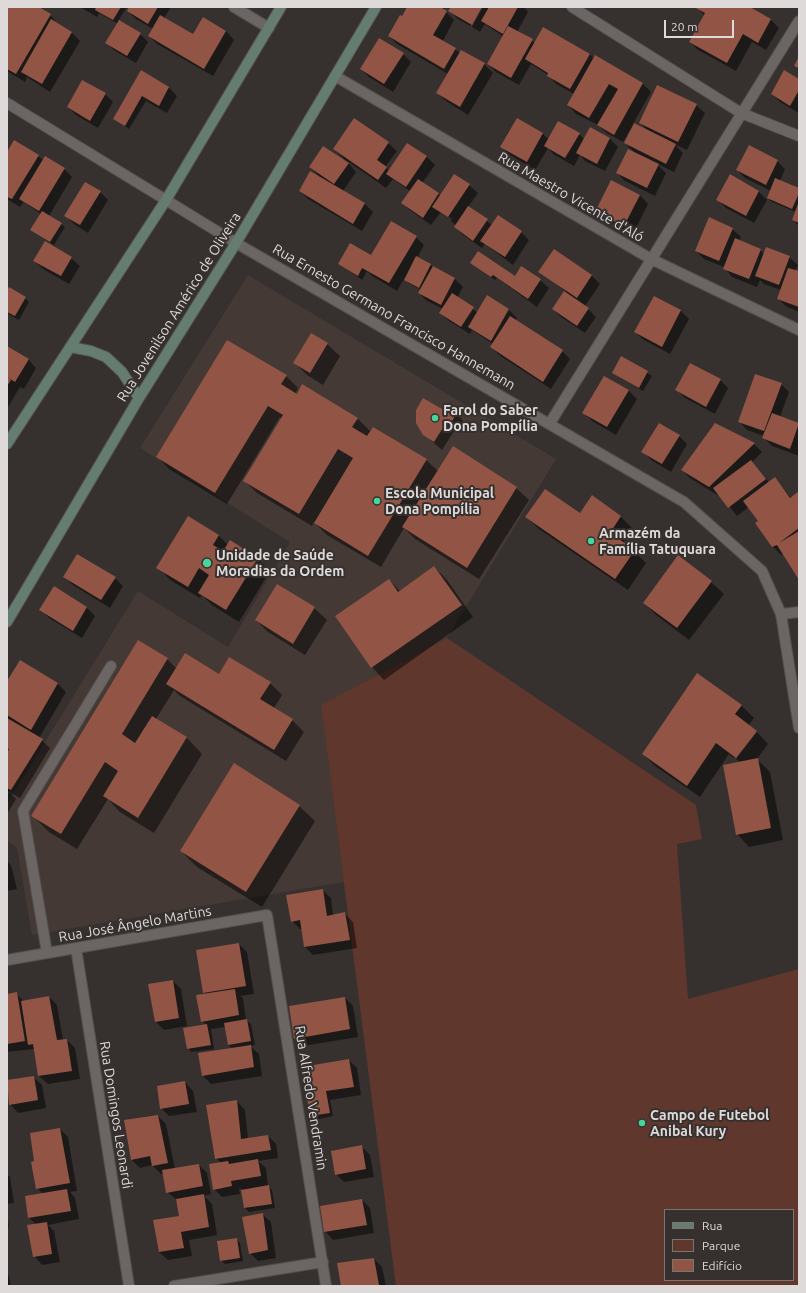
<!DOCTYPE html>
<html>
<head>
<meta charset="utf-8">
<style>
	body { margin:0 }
	#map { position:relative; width:806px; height:1293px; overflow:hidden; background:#36312f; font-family:Ubuntu,sans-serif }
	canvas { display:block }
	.frame { position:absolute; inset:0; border:8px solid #dedada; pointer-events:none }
	.legend { position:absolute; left:664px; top:1209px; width:130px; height:72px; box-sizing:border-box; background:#36312f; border:1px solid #797573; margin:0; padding:5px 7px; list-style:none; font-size:12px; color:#dedada }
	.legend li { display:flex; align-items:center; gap:8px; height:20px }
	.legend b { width:20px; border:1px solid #797573 }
	.scale { position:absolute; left:664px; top:20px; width:70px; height:18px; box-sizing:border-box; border:2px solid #dedada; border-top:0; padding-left:5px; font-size:12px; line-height:14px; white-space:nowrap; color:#dedada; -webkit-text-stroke:3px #36312f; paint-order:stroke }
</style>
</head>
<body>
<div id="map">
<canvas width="806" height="1293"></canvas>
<div class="frame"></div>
<ul class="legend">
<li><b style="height:5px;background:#657d70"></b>Rua</li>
<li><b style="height:11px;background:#60372d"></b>Parque</li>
<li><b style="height:11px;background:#925444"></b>Edifício</li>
</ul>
<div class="scale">20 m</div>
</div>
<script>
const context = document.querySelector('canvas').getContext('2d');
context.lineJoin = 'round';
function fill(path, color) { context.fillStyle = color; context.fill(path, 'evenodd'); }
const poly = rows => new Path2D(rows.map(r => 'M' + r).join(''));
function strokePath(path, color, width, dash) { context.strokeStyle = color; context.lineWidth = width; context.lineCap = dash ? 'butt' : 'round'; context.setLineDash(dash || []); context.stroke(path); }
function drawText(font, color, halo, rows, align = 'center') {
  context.font = font + ' Ubuntu,sans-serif'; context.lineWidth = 4; context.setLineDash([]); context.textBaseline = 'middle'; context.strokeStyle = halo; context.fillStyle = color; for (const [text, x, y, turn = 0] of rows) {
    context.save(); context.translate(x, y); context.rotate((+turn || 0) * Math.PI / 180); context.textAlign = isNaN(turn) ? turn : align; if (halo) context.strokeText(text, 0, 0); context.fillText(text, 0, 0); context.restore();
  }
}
const built = poly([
	[248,275,556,459,447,638,321,705,344,882,32,935,17,848,7,841,7,804,138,591,228,647,290,542,140,448]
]);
const green = poly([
	[447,638,696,805,702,839,677,844,688,999,799,969,799,1286,396,1286,321,705],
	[665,1210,793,1210,793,1280,665,1280]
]);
const shadow = poly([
	[7,7,37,7,50,15,58,24,72,33,80,41,50,92,27,77,25,82,7,71],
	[80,7,127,7,118,21,140,34,148,42,136,63,115,51,107,43,118,24,99,13,97,17],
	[130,7,171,7,164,18,193,35,226,31,234,40,213,76,157,44,149,36,153,29,136,19,128,11],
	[407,7,438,7,446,12,454,20,443,41,460,53,462,51,484,64,493,73,468,115,446,101,437,93,448,74,397,44,389,36],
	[452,7,481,7,470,26,458,19,450,11],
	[483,7,524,7,528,12,517,32,535,43,590,54,594,59,643,84,651,92,633,124,648,132,640,122,658,86,696,105,705,113,687,150,674,144,683,153,674,172,656,163,666,173,655,196,625,181,617,173,635,153,625,143,631,131,630,130,623,142,607,133,598,125,576,114,568,105,574,94,556,84,548,75,531,64,519,85,496,72,488,64,504,37,485,24,480,32,472,27],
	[697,7,748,7,771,20,779,28,766,50,752,42,736,71,698,50,690,42,705,16],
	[403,54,411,62,393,92,369,77,361,69],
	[141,72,169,88,177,96,167,113,146,101,129,129,114,118],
	[799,80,799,113,780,102,772,94],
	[105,94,113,102,98,128,76,115,68,107],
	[517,119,543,134,549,140,579,134,584,139,610,139,618,147,605,171,585,161,580,155,574,166,553,154,548,148,535,170,510,155,502,147],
	[388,143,397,151,385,167,389,171,407,144,427,157,435,165,422,183,441,196,455,175,469,185,478,193,468,207,492,225,521,232,529,240,513,265,485,244,482,248,463,235,455,227,456,225,440,213,431,225,411,211,402,203,410,191,393,179,386,188,346,160,356,172,343,191,365,204,373,212,362,231,308,199,300,191,319,176,310,167,345,160,334,149],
	[441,212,452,219,451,221,441,214],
	[7,154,38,156,44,161,64,169,72,177,49,216,65,227,54,245,31,230,41,214,24,202,20,207,7,199],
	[777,161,785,169,780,181,799,189,799,226,793,220,796,212,772,202,768,198,771,191,745,178,737,170],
	[730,176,759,192,767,200,754,223,726,208,717,199],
	[100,192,108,200,88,233,74,224,66,216],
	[640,195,648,204,633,234,605,220,596,211],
	[732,229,741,237,739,241,760,250,764,254,789,257,798,265,795,271,799,272,799,312,787,307,778,299,781,290,764,284,760,280,757,287,732,277,724,267,704,259,696,251],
	[416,237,424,245,417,258,455,279,463,287,457,298,478,313,487,297,509,310,517,318,515,321,562,351,570,359,551,389,499,355,491,347,493,344,472,330,470,334,449,321,440,313,443,309,427,301,419,293,421,290,410,284,404,279,397,291,372,276,367,271,362,280,339,264,371,256],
	[554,250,592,276,600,284,585,306,596,317,585,333,561,317,553,309,565,291,540,271],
	[71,258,80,266,69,284,43,269,34,261],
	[471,263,515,278,522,268,540,280,549,288,537,307,497,278,495,280],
	[7,293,25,298,29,302,19,320,7,313],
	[655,297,681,311,689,319,670,354,644,340,635,332],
	[327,344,340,356,323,385,307,375,295,363],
	[7,347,28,359,36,368,24,389,20,387,8,407],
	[622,358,652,376,643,391,613,373],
	[286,376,298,388,295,394,357,418,371,432,426,460,438,471,516,488,529,500,479,579,415,539,404,528,381,567,327,535,314,522,312,526,257,493,245,481,282,419,280,417,227,504,169,469,157,456],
	[604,377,629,391,637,399,616,435,592,421,584,412],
	[720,380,728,388,715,414,685,398,677,390],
	[781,384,789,392,780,417,799,424,799,456,772,446,764,438,764,436,747,430,739,421],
	[442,410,453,411,462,419,463,424,461,428,454,431,442,450,424,434],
	[716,424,754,444,762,452,752,462,769,482,775,478,791,498,799,492,799,578,783,554,781,555,773,547,756,524,759,522,749,507,737,516,719,493,717,495,690,478,682,470],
	[679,436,687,444,671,472,651,460,643,451],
	[580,514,621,517,633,529,623,543,634,551,646,563,628,590,539,529,526,517],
	[188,517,219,536,228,545,257,558,270,571,239,622,212,605,202,595,200,598,170,580,158,567],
	[434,567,447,580,473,617,384,680,372,667,337,617,389,580,400,591],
	[65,577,115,578,123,586,110,608,73,585],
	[711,582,724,594,689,640,656,615,644,603],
	[54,588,87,608,95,616,82,638,49,618,41,610],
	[314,608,327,620,305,655,268,632,256,620],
	[167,659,177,669,270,683,282,695,274,708,292,720,304,732,286,761,180,696,174,690,156,719,187,738,202,754,154,833,120,812,108,799,77,849,49,832,33,816],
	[57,683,66,692,39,738,50,748,20,798,9,792,16,799,7,814,7,794,9,792,7,792,7,755,9,751,7,750,7,684],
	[741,705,754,718,748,726,755,732,734,758,729,754,700,797,655,766,643,754],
	[757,732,768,744,757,759,770,772,783,840,749,847,737,834,740,763,736,759],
	[299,806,315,821,262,907,197,867,181,851],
	[7,861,11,865,17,889,7,891],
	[322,890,331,898,333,916,345,914,353,922,357,948,313,955,305,947,302,929,300,929,292,921],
	[239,944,247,952,254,994,240,996,243,998,246,1020,251,1024,255,1045,250,1046,259,1054,262,1076,211,1084,203,1076,233,1049,228,1045,226,1027,211,1029,214,1049,191,1052,188,1048,206,1025,202,1021,206,994,204,992],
	[173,981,181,989,187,1026,164,1030,156,1022,150,985],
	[16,994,24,1001,49,997,57,1005,63,1040,67,1040,75,1048,80,1079,48,1084,39,1076,34,1049,7,1052,7,995],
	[345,998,353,1006,358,1037,303,1046,295,1038],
	[349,1060,357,1068,361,1095,330,1100,333,1116,315,1120,311,1116,303,1068],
	[33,1077,42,1085,46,1108,18,1113,10,1104,7,1081],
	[185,1082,193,1091,197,1112,169,1116,161,1108],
	[237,1101,245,1110,248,1139,268,1136,276,1144,278,1158,258,1161,266,1168,268,1185,267,1185,272,1190,275,1208,249,1212,245,1208,242,1189,239,1189,240,1194,222,1197,214,1189,221,1163,216,1158],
	[158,1116,166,1124,175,1169,199,1165,207,1173,211,1194,204,1196,212,1204,217,1235,189,1240,192,1256,168,1260,159,1252,180,1216,177,1200,167,1192,164,1174,161,1174,152,1165,140,1168,131,1159],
	[60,1129,68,1137,77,1191,70,1192,75,1198,79,1219,48,1225,54,1231,60,1262,42,1265,34,1256,36,1224,29,1218,26,1197,43,1194,37,1188],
	[362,1147,370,1155,374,1177,344,1182,336,1174],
	[7,1174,10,1177,14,1203,7,1204],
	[362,1200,370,1208,374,1233,333,1240,325,1231],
	[7,1214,9,1227,7,1227],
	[262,1214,271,1222,276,1258,258,1261,250,1253],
	[236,1239,240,1243,243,1261,225,1264,221,1260],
	[374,1259,382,1267,386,1286,342,1286,338,1264],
	[7,1274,9,1276,11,1286,7,1286]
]);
const building = poly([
	[7,7,39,7,51,14,16,74,7,69],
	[96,7,121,7,113,20,95,10],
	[129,7,158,7,148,24,127,11],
	[407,7,440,7,447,11,433,35,456,48,444,69,388,36,400,15,402,16],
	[451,7,482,7,472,25,448,11],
	[489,7,518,7,503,34,481,21],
	[694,7,750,7,771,19,758,43,743,34,727,63,689,42,705,13],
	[160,15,193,34,203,17,226,31,204,69,148,36],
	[51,19,72,32,42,84,21,72],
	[119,20,141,33,127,56,105,43],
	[508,26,533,39,511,78,487,64],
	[543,27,590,54,570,89,547,76,548,73,525,59],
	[379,38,404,53,384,84,360,69],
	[461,50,485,63,460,107,436,93],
	[595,55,643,83,614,135,597,125,618,89,609,84,589,118,567,105],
	[799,56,799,68,794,66],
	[141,70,169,87,159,106,142,96,125,126,113,119],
	[784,70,799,79,799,90,790,106,771,94],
	[82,80,106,93,90,121,67,107],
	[657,85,697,104,678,142,639,123],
	[354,118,389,142,377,160,387,167,378,180,333,149],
	[517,118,543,133,527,162,500,147],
	[558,121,580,133,565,158,544,146],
	[634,123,676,144,666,164,624,143],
	[590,127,610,138,597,164,576,153],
	[14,140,39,155,12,199,7,197,7,152],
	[407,143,427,156,406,187,386,174],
	[749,145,778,160,766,185,736,170],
	[323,146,349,163,334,184,309,167],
	[628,149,659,164,647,188,616,173],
	[45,156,65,168,39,211,19,199],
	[310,171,365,203,353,224,299,191],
	[454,174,470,184,448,217,432,207],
	[730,174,759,191,746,216,716,200],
	[775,178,799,188,799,193,792,209,767,198],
	[418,179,439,193,423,218,401,203],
	[611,180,640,195,624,226,595,212],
	[85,182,101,191,80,225,64,216],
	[799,201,799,223,792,220],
	[468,206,488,219,473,241,454,227],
	[42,211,62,223,50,242,30,230],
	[498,215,522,231,505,257,480,241],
	[709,217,733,228,719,261,695,251],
	[391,221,417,236,389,283,362,268,358,276,338,264,350,243,371,255],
	[735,238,761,249,749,279,723,269],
	[45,241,72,257,61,276,33,261],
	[766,247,790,256,779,285,755,276],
	[554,249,592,275,577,298,538,272],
	[478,251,515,276,521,266,541,279,528,299,493,275,491,277,470,263],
	[416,256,431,264,419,288,404,280],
	[433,266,455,278,441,305,418,293],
	[788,268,799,271,799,307,777,299],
	[9,287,26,297,15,316,7,312,7,291],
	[564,291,589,308,577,326,552,309],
	[452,293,474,307,461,327,439,313],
	[487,295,509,309,491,341,468,327],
	[654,296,681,310,662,347,634,332],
	[510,316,563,350,543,382,490,347],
	[311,333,328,343,310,373,293,363],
	[227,340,287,375,281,384,297,394,302,384,358,418,352,427,367,436,373,427,427,459,368,556,314,523,353,458,338,449,299,514,243,481,283,415,268,406,215,493,156,457],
	[7,346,29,359,15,382,7,377],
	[621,356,648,371,639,388,612,373],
	[690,363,721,379,706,407,675,390],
	[755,374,782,383,764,431,738,422],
	[604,376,629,390,607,427,582,413],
	[7,377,11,380,7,386],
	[423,398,442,409,448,407,454,410,455,415,453,420,446,423,434,442,423,435,416,423,416,410],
	[772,413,799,423,790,449,762,438],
	[659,423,680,435,662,464,641,452],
	[715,423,755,443,709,487,681,470],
	[453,446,517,487,467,568,402,527],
	[751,460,766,479,728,508,713,488],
	[775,477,790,498,799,491,799,528,779,543,799,531,799,580,777,545,772,547,755,523,758,521,743,501],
	[545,489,580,513,592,495,621,516,610,533,635,550,615,579,525,517],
	[188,516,219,535,213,545,223,551,230,540,258,558,226,610,198,593,209,575,199,568,188,587,156,568],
	[77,554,116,577,101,600,63,577],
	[678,555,712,581,677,628,643,603],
	[434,566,462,605,371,668,335,616,389,579,398,592],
	[277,584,315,607,293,644,255,620],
	[54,586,87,607,73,631,39,610],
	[138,640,168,658,122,734,135,743,152,716,187,737,138,818,103,796,118,771,105,762,61,834,31,816],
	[185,653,219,674,229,657,271,682,260,699,293,719,274,750,166,684],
	[20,660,58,683,31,730,7,715,7,681],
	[697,673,742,705,735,714,757,731,736,758,716,743,687,786,642,754],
	[7,718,43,739,11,790,7,788,7,753,9,749,7,748],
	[758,758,771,828,736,835,723,765],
	[234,763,300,805,246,892,180,851],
	[323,889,327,916,345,912,350,940,304,947,300,920,291,922,286,895],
	[239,943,246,986,203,993,196,950],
	[173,980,179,1018,155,1022,148,984],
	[235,989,239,1015,201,1022,196,995],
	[17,992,25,1041,7,1044,7,994],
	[49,996,57,1040,67,1039,72,1071,38,1076,33,1044,28,1045,21,1001],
	[345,997,350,1029,294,1039,289,1006],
	[247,1019,251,1041,228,1045,224,1023],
	[207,1024,211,1045,187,1049,183,1028],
	[251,1045,254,1067,202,1076,198,1053],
	[349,1059,354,1087,326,1091,330,1113,310,1116,302,1067],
	[34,1076,38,1100,9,1105,7,1080],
	[185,1081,189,1104,160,1109,157,1086],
	[237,1100,241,1139,268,1135,271,1150,215,1159,206,1105],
	[158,1115,168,1163,152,1166,150,1156,131,1160,124,1120],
	[60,1128,70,1183,36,1189,31,1162,34,1161,30,1133],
	[362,1145,366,1169,335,1175,331,1151],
	[258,1159,261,1176,231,1181,232,1186,213,1190,209,1164,228,1161,229,1164],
	[199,1164,203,1186,166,1193,162,1170],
	[269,1185,272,1204,244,1208,241,1190],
	[67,1189,71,1211,28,1218,25,1196],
	[204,1194,209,1227,181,1232,184,1248,159,1252,153,1220,179,1216,176,1199],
	[362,1199,367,1225,324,1232,320,1206],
	[263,1213,268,1250,249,1254,242,1217],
	[47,1222,52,1254,33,1257,27,1225],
	[237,1238,240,1258,220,1261,217,1241],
	[374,1258,379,1285,341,1286,337,1263]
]);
const service = poly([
	[47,953,23,811,111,666]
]);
const minor = poly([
	[234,7,269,28],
	[572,7,741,113,799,136],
	[335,76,651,259,799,330],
	[7,103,166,200],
	[550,423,799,21],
	[781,614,799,612],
	[76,948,129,1286],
	[7,960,267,915,326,1286],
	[174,1286,323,1262]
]);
const tertiary = poly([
	[166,200,236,243,684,502,762,571,781,614,799,728]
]);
const secondary = poly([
	[70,347,91,351,106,357,122,372,139,398],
	[7,444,166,200,281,7],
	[7,622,139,398,236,243,376,7]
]);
const markers = [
	[435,418,4,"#48d49d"],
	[377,501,4,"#48d49d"],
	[591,541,4,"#48d49d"],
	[207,563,5,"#48d49d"],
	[642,1123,4,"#48d49d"]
];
const streetNames = [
	["Rua Maestro Vicente d'Aló",571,197,30],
	["Rua Jovenilson Américo de Oliveira",179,307,-58],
	["Rua Ernesto Germano Francisco Hannemann",394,317,30],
	["Rua José Ângelo Martins",135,924,-10],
	["Rua Alfredo Vendramin",311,1098,81],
	["Rua Domingos Leonardi",116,1115,81]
];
const poiNames = [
	["Farol do Saber",443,410],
	["Dona Pompília",443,426],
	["Escola Municipal",385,493],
	["Dona Pompília",385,509],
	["Armazém da",599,533],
	["Família Tatuquara",599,549],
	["Unidade de Saúde",216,555],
	["Moradias da Ordem",216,571],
	["Campo de Futebol",650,1115],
	["Anibal Kury",650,1131]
];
fill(built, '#443935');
fill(green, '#60372d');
fill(shadow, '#0007');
fill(building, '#925444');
strokePath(service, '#534f4e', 12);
strokePath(minor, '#534f4e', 12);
strokePath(tertiary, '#534f4e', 12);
strokePath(secondary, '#534f4e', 12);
strokePath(service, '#6b6564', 10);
strokePath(minor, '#6b6564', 10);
strokePath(tertiary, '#6b6564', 10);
strokePath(secondary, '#657d70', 10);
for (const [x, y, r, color] of markers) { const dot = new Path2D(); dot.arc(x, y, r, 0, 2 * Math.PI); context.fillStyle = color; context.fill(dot); strokePath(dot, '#36312f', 1.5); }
drawText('14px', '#dedada', '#36312f', streetNames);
drawText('bold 14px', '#dedada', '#36312f', poiNames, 'left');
</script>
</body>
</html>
